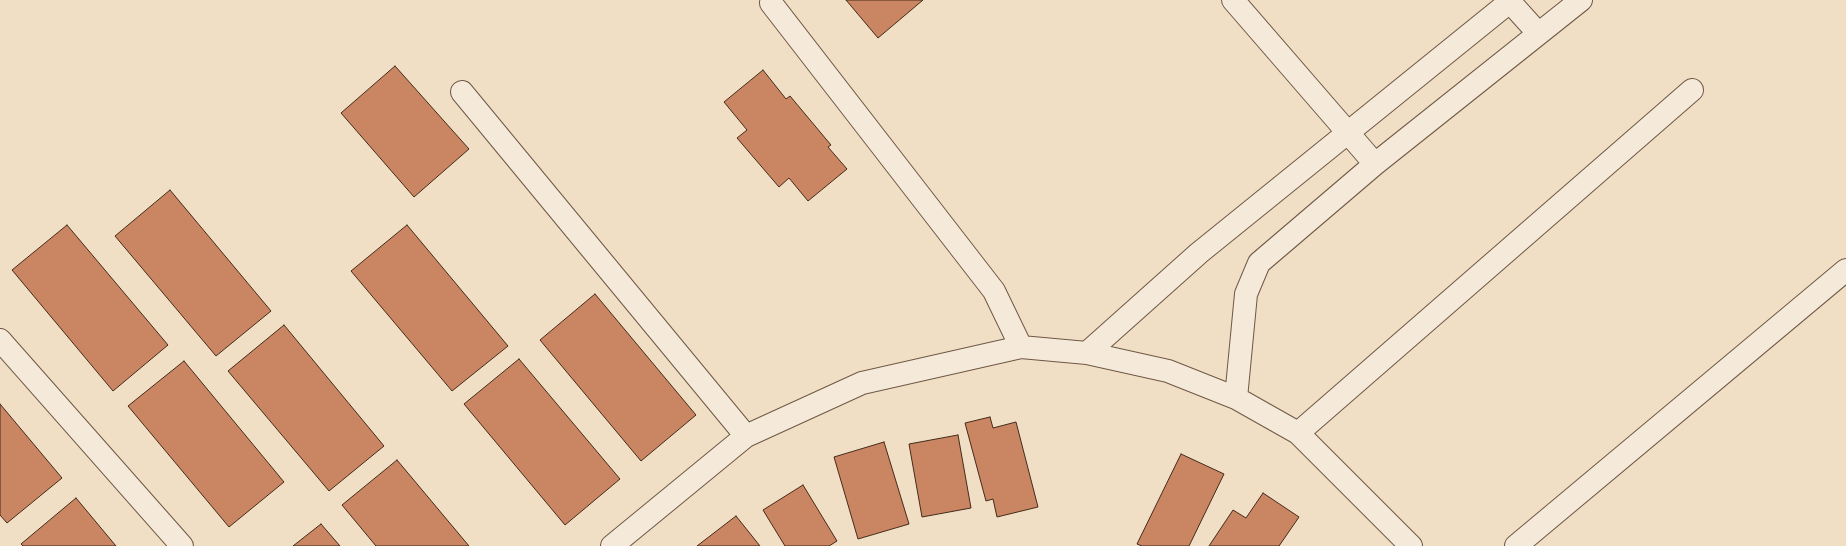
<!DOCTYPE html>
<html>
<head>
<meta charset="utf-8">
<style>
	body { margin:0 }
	canvas { display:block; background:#f0dec5 }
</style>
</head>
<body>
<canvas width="1846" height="546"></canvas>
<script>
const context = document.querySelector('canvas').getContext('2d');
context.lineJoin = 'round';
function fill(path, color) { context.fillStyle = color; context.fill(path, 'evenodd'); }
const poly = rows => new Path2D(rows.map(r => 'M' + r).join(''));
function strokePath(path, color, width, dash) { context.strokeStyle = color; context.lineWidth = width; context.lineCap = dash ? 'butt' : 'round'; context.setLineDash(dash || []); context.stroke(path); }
const building = poly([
	[846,0,923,0,878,38,846,0],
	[395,66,469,149,414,197,341,113,395,66],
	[763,70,786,99,790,96,831,145,828,147,847,169,808,201,789,178,779,187,737,138,747,130,724,102,763,70],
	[170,190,271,311,216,356,115,236,170,190],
	[67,225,168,345,113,391,12,270,67,225],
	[407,225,508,346,452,391,351,271,407,225],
	[595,294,696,415,641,461,540,340,595,294],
	[284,325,384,446,329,491,228,371,284,325],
	[519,359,620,479,565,525,464,404,519,359],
	[184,361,284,482,229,527,128,406,184,361],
	[0,404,62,478,7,523,0,515,0,404],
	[990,417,993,428,1016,422,1038,507,997,517,993,499,986,501,965,423,990,417],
	[958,435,971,508,922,517,909,444,958,435],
	[884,442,909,524,858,539,834,457,884,442],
	[1181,454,1224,474,1189,546,1142,546,1137,544,1181,454],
	[397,460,469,546,376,546,342,505,397,460],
	[803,485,837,541,829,546,785,546,763,510,803,485],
	[1263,493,1299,517,1279,546,1209,546,1233,510,1246,518,1263,493],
	[76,498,116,546,23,546,21,544,76,498],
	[736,516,760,546,697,546,736,516],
	[321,524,340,546,293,546,321,524]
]);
const street = poly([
	[1233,0,1375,164],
	[1510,2,1538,33],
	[771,3,994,291,1021,347],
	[462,92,746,436],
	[0,340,182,546],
	[1087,353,1199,253,1512,0],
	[1236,398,1246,294,1259,263,1375,164,1581,0],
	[1298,433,1692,90],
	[612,546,746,436,862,383,1021,347,1087,353,1168,371,1236,398,1298,433,1411,546],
	[1516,546,1846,270]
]);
fill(building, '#ca8563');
strokePath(building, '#442b1a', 1);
strokePath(street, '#6f5845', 24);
strokePath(street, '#f5ead9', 22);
</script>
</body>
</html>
